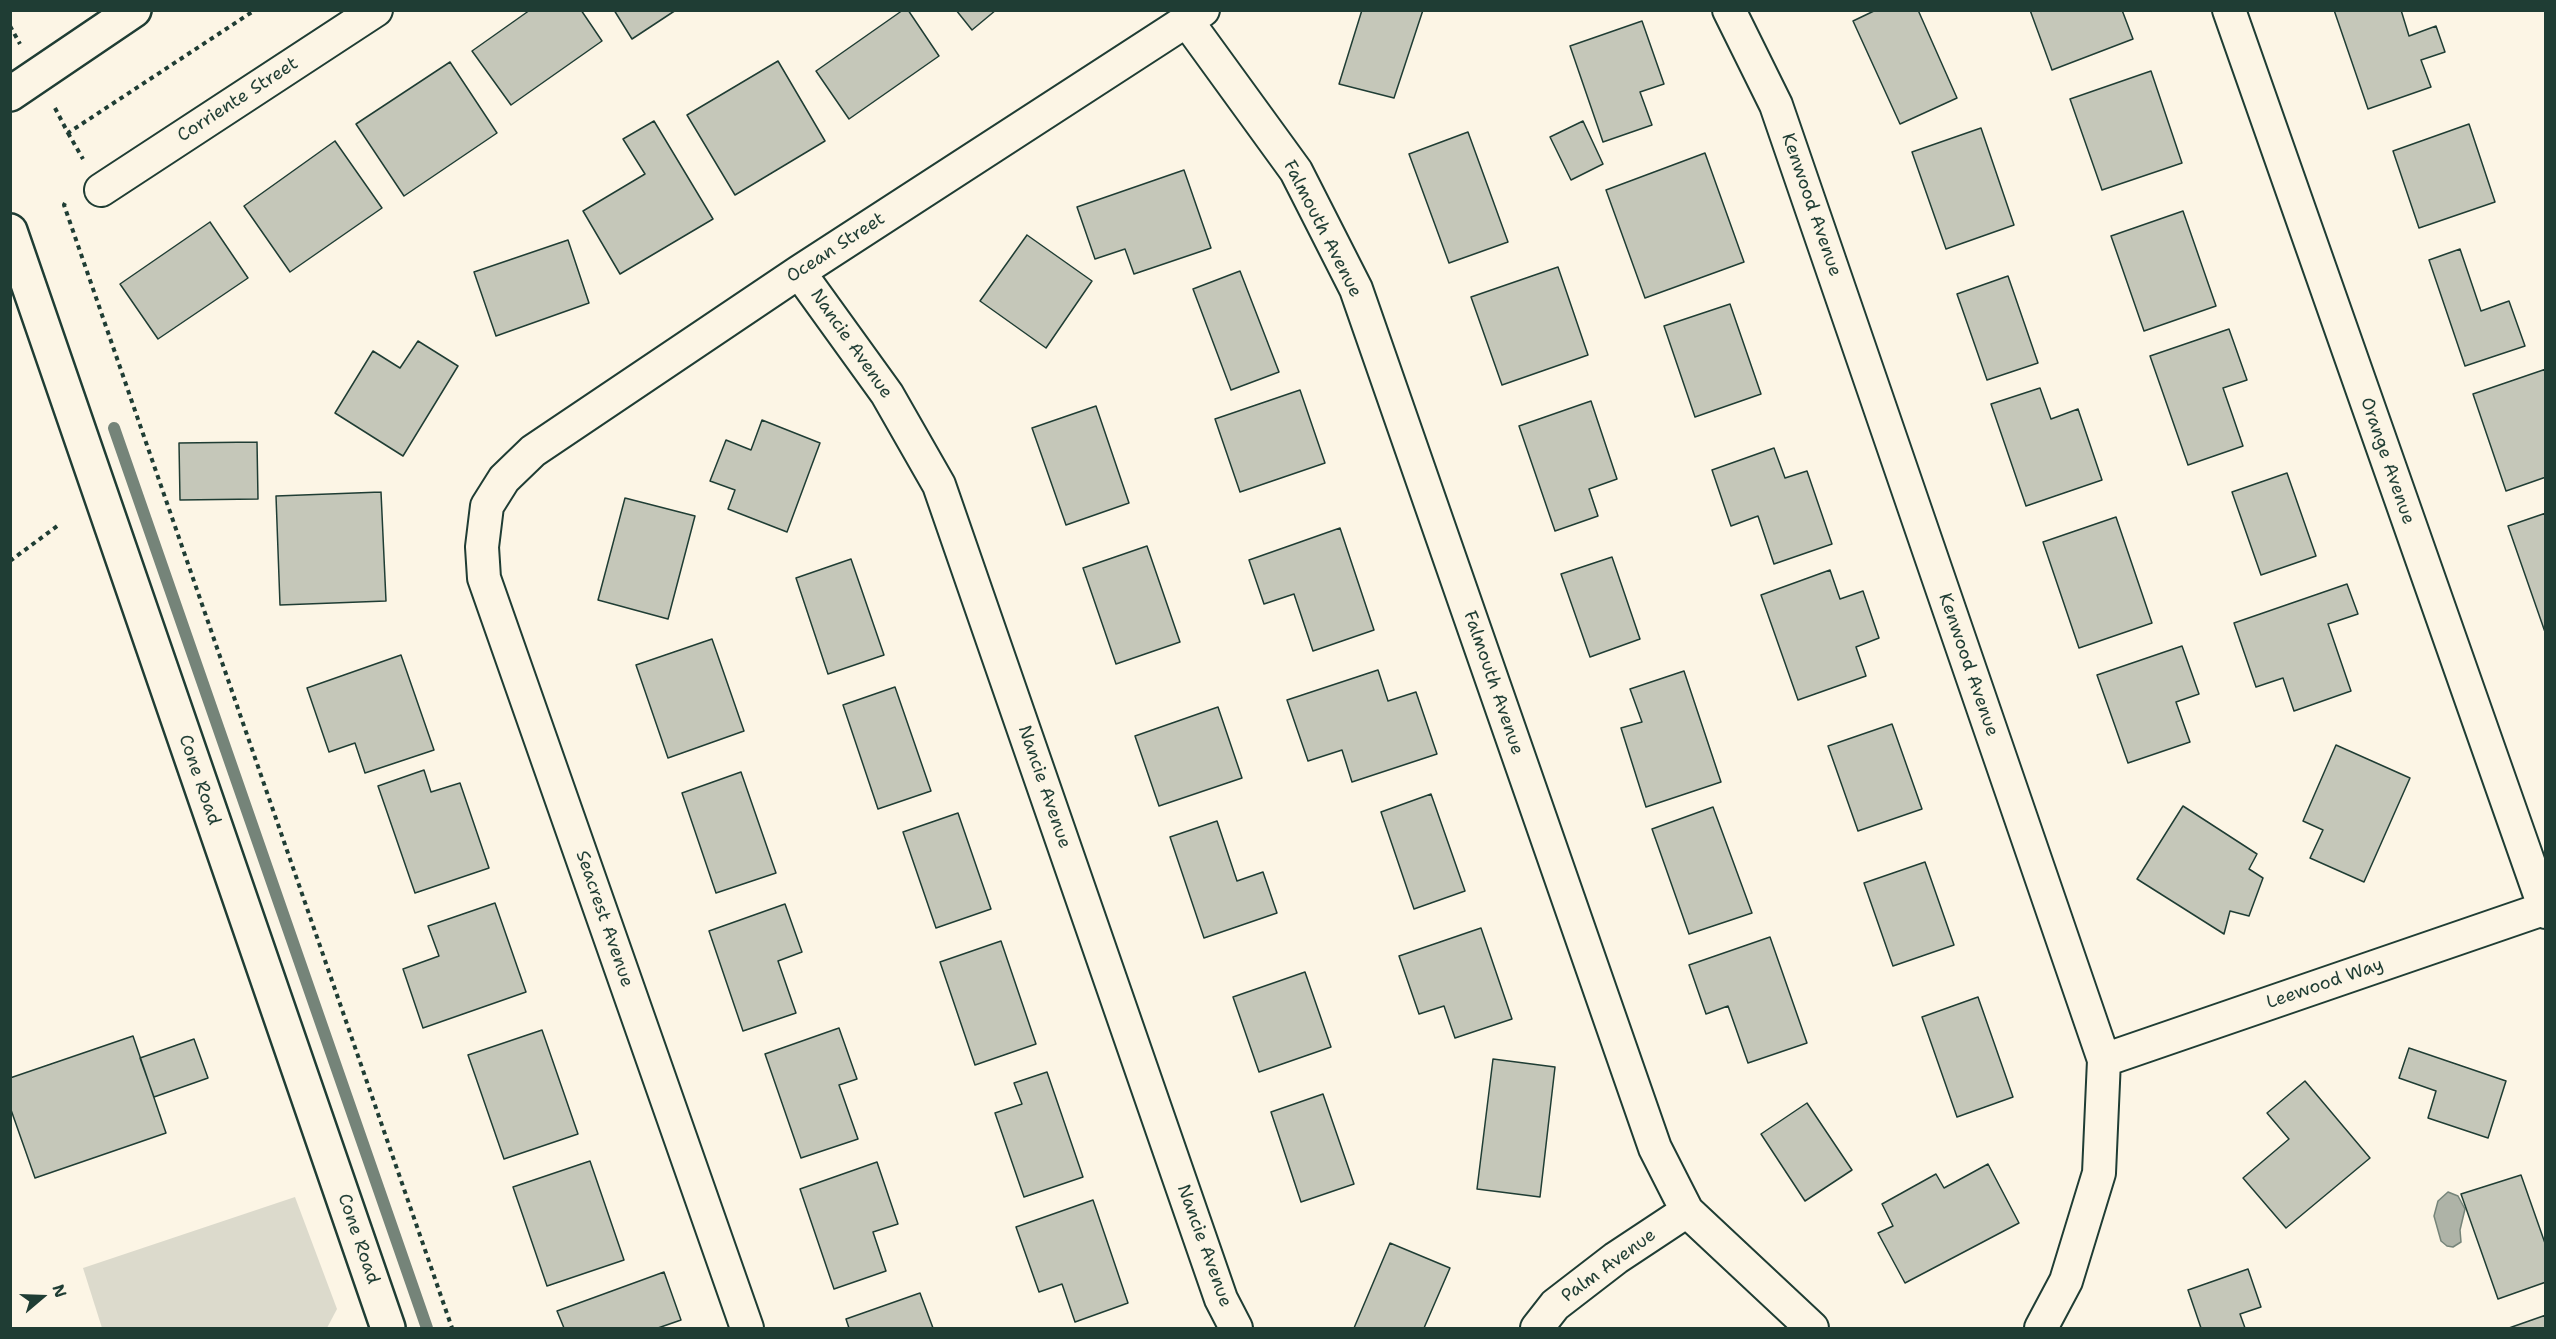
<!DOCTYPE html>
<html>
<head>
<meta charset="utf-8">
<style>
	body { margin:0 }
	#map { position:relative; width:2556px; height:1339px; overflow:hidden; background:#fcf5e5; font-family:"Shantell Sans",sans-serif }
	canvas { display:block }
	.frame { position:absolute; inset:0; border:12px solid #1f3d34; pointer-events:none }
	.north { position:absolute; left:12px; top:1267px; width:60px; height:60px; -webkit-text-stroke:4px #fcf5e5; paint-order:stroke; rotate:71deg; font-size:16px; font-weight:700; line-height:24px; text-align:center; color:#1f3d34 }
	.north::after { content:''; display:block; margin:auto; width:21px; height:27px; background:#1f3d34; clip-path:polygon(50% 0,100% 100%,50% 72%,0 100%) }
</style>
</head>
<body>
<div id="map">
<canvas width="2556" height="1339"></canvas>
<div class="frame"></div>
<div class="north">N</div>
</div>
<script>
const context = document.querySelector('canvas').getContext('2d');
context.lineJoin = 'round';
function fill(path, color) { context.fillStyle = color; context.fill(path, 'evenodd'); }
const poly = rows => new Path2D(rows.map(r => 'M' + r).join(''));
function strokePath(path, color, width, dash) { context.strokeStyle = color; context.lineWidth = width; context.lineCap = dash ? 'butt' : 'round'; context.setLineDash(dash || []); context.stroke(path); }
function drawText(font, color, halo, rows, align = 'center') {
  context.font = font + ' "Shantell Sans",sans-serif'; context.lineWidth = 4.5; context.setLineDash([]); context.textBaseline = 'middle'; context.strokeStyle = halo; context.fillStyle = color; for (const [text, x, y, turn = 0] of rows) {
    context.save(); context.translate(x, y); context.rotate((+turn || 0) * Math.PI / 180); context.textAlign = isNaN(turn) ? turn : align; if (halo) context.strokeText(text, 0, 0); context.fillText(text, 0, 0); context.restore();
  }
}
const green = poly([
	[295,1197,337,1309,327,1328,102,1328,83,1268]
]);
const water = poly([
	[2448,1192,2458,1196,2465,1209,2460,1230,2461,1242,2453,1247,2447,1246,2441,1241,2434,1216,2438,1201,2448,1192]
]);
const stream = poly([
	[114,428,427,1328]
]);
const building = poly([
	[530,10,581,10,602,41,511,105,472,51,530,10],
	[614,10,676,10,632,39,614,10],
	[903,10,908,10,939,56,849,119,816,71,903,10],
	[956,10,996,10,972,30,956,10],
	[1362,10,1423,10,1394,98,1339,84,1362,10],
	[1876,10,1918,10,1957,98,1900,124,1853,21,1876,10],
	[2030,10,2122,10,2133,39,2052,70,2030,10],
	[2334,10,2401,10,2409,36,2436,26,2445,52,2421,60,2431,87,2368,109,2334,10],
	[1642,21,1664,84,1640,92,1652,125,1603,142,1570,46,1642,21],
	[778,61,825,141,735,195,687,115,778,61],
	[450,62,497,133,404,196,356,124,450,62],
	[2151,71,2182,163,2102,190,2070,99,2151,71],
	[654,121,713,219,620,274,583,211,645,174,623,139,654,121],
	[1583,121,1603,164,1571,180,1550,137,1583,121],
	[2469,124,2495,202,2419,228,2393,151,2469,124],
	[1981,128,2014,225,1946,249,1912,152,1981,128],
	[1468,132,1508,242,1449,263,1409,154,1468,132],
	[335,141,382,208,290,272,244,206,335,141],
	[1705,153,1744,262,1645,298,1606,190,1705,153],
	[1184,170,1211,248,1134,274,1125,249,1095,259,1077,207,1184,170],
	[2183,211,2216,306,2144,331,2111,236,2183,211],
	[210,222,248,278,158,339,120,284,210,222],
	[1027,235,1092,281,1046,348,980,301,1027,235],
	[568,240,589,303,496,336,474,272,568,240],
	[2460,249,2481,311,2509,301,2525,346,2465,366,2429,260,2460,249],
	[1558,267,1588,355,1502,385,1471,297,1558,267],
	[1240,271,1279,372,1231,390,1193,289,1240,271],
	[2008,276,2038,363,1987,380,1957,294,2008,276],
	[1730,304,1761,394,1695,417,1664,326,1730,304],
	[2229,329,2247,380,2223,388,2243,446,2188,465,2150,356,2229,329],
	[418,341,458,366,403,456,335,413,373,351,400,368,418,341],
	[2546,369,2546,477,2506,491,2473,394,2546,369],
	[2040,388,2051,419,2078,409,2102,480,2026,506,1991,404,2040,388],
	[1300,390,1325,463,1240,492,1215,419,1300,390],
	[1591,401,1617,479,1589,489,1598,516,1555,531,1519,426,1591,401],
	[1096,406,1129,503,1066,525,1032,428,1096,406],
	[762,420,820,443,787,532,728,509,735,490,710,481,726,440,751,450,762,420],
	[257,442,258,499,180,500,179,443,257,442],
	[1774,448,1785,478,1807,471,1832,544,1774,564,1758,516,1731,526,1712,470,1774,448],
	[2287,473,2316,556,2261,575,2232,492,2287,473],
	[381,492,386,601,280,605,276,496,381,492],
	[625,498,695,516,668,619,598,600,625,498],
	[2546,513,2546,631,2545,632,2508,526,2546,513],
	[2116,517,2152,623,2079,648,2043,542,2116,517],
	[1340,528,1374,630,1313,651,1294,594,1264,604,1249,560,1340,528],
	[1147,546,1180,642,1116,664,1083,568,1147,546],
	[1612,557,1640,639,1590,657,1561,574,1612,557],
	[851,559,884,655,828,674,796,578,851,559],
	[1830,570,1840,599,1863,591,1879,638,1856,647,1866,676,1798,700,1761,595,1830,570],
	[2347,584,2358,614,2328,624,2351,691,2294,711,2283,678,2256,687,2234,623,2347,584],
	[712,639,744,731,668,758,636,665,712,639],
	[2182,646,2199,694,2176,702,2190,742,2128,763,2097,675,2182,646],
	[401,655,434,750,365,773,355,743,329,752,307,688,401,655],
	[1378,670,1388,701,1416,692,1437,754,1352,782,1342,750,1308,761,1287,700,1378,670],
	[1684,671,1721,782,1646,807,1621,728,1642,722,1630,689,1684,671],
	[895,687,931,791,878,809,843,705,895,687],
	[1218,707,1242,778,1159,806,1135,736,1218,707],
	[1892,724,1922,809,1858,831,1828,746,1892,724],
	[2336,745,2410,778,2364,882,2310,858,2323,830,2303,821,2336,745],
	[424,770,431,792,460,783,489,868,415,893,378,786,424,770],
	[741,772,776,873,716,893,682,793,741,772],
	[1431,794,1465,891,1414,909,1381,812,1431,794],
	[2183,806,2257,854,2249,869,2263,878,2249,916,2230,911,2224,934,2137,879,2183,806],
	[1713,807,1752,913,1689,934,1652,829,1713,807],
	[958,813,991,909,936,928,903,832,958,813],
	[1217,821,1237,881,1263,872,1277,913,1204,938,1170,837,1217,821],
	[1925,862,1954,945,1893,966,1864,883,1925,862],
	[495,903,526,992,423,1028,403,969,439,956,428,926,495,903],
	[785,904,802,952,778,961,796,1013,743,1031,709,931,785,904],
	[1481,928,1512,1019,1455,1038,1444,1006,1419,1014,1399,956,1481,928],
	[1770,937,1807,1043,1748,1063,1728,1006,1706,1014,1689,965,1770,937],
	[1001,941,1036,1044,975,1065,940,962,1001,941],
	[1305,972,1331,1047,1259,1072,1233,997,1305,972],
	[1978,997,2013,1097,1957,1117,1922,1017,1978,997],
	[839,1028,857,1079,839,1085,858,1139,801,1158,765,1054,839,1028],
	[542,1030,578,1134,504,1159,468,1055,542,1030],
	[133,1036,166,1133,35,1178,10,1107,10,1078,133,1036],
	[194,1039,208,1078,154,1097,140,1058,194,1039],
	[2409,1048,2506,1081,2488,1138,2428,1118,2436,1091,2399,1078,2409,1048],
	[1493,1059,1555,1067,1540,1197,1477,1189,1493,1059],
	[1047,1072,1083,1177,1024,1197,995,1113,1022,1104,1014,1083,1047,1072],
	[2305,1081,2370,1158,2286,1228,2243,1178,2289,1139,2267,1113,2305,1081],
	[1323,1094,1354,1184,1301,1202,1271,1112,1323,1094],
	[1807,1103,1852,1170,1805,1201,1761,1134,1807,1103],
	[590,1161,624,1260,547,1286,513,1187,590,1161],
	[877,1162,898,1224,873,1232,886,1271,834,1289,800,1189,877,1162],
	[1988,1164,2019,1223,1905,1283,1878,1233,1893,1226,1882,1204,1936,1174,1944,1188,1988,1164],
	[2521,1175,2546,1246,2546,1282,2498,1299,2461,1194,2521,1175],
	[1093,1200,1128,1303,1075,1322,1062,1284,1039,1292,1016,1227,1093,1200],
	[1390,1243,1450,1268,1424,1328,1354,1328,1390,1243],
	[2248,1269,2261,1307,2240,1314,2245,1328,2201,1328,2188,1290,2248,1269],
	[664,1272,681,1320,658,1328,564,1328,557,1311,664,1272],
	[920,1293,933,1328,849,1328,846,1319,920,1293],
	[2546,1315,2546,1328,2509,1328,2546,1315]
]);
const path = poly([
	[10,26,20,44],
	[55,108,68,133,255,10],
	[68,133,83,159],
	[65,203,64,205,452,1328],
	[10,561,60,524]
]);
const street = poly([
	[1729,10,1776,105,2104,1060,2099,1173,2066,1281,2041,1328],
	[2229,10,2546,912],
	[1187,21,1296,171,1356,289,1655,1148,1687,1211,1812,1328],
	[101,190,376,10],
	[799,272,887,394,939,485,1221,1299,1236,1328],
	[2104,1060,2546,908],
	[747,1328,484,578,482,547,487,506,504,479,533,451,799,272,1203,10],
	[1537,1328,1555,1305,1616,1258,1687,1211]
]);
const secondary = poly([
	[10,94,134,10],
	[10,231,388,1328]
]);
const streetNames = [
	["Corriente Street",238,100,-33],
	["Kenwood Avenue",1811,205,71],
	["Falmouth Avenue",1322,229,63],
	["Ocean Street",836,248,-33],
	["Nancie Avenue",851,344,55],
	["Orange Avenue",2387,461,71],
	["Kenwood Avenue",1968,665,71],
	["Falmouth Avenue",1493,683,71],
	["Cone Road",199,780,71],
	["Nancie Avenue",1044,787,71],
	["Seacrest Avenue",604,919,71],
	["Leewood Way",2325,984,-19],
	["Cone Road",358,1239,71],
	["Nancie Avenue",1204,1246,70],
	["Palm Avenue",1609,1266,-36]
];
fill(green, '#dcdacc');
fill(water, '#aeb3a7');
strokePath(water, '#758479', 1.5);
strokePath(stream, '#758479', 12);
fill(building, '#c5c7b9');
strokePath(building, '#1f3d34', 1.5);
strokePath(street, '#1f3d34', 36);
strokePath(secondary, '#1f3d34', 38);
strokePath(path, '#1f3d34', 4, [4.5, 4.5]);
strokePath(street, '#fcf5e5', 32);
strokePath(secondary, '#fcf5e5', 33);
drawText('18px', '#1f3d34', '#fcf5e5', streetNames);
</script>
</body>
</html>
